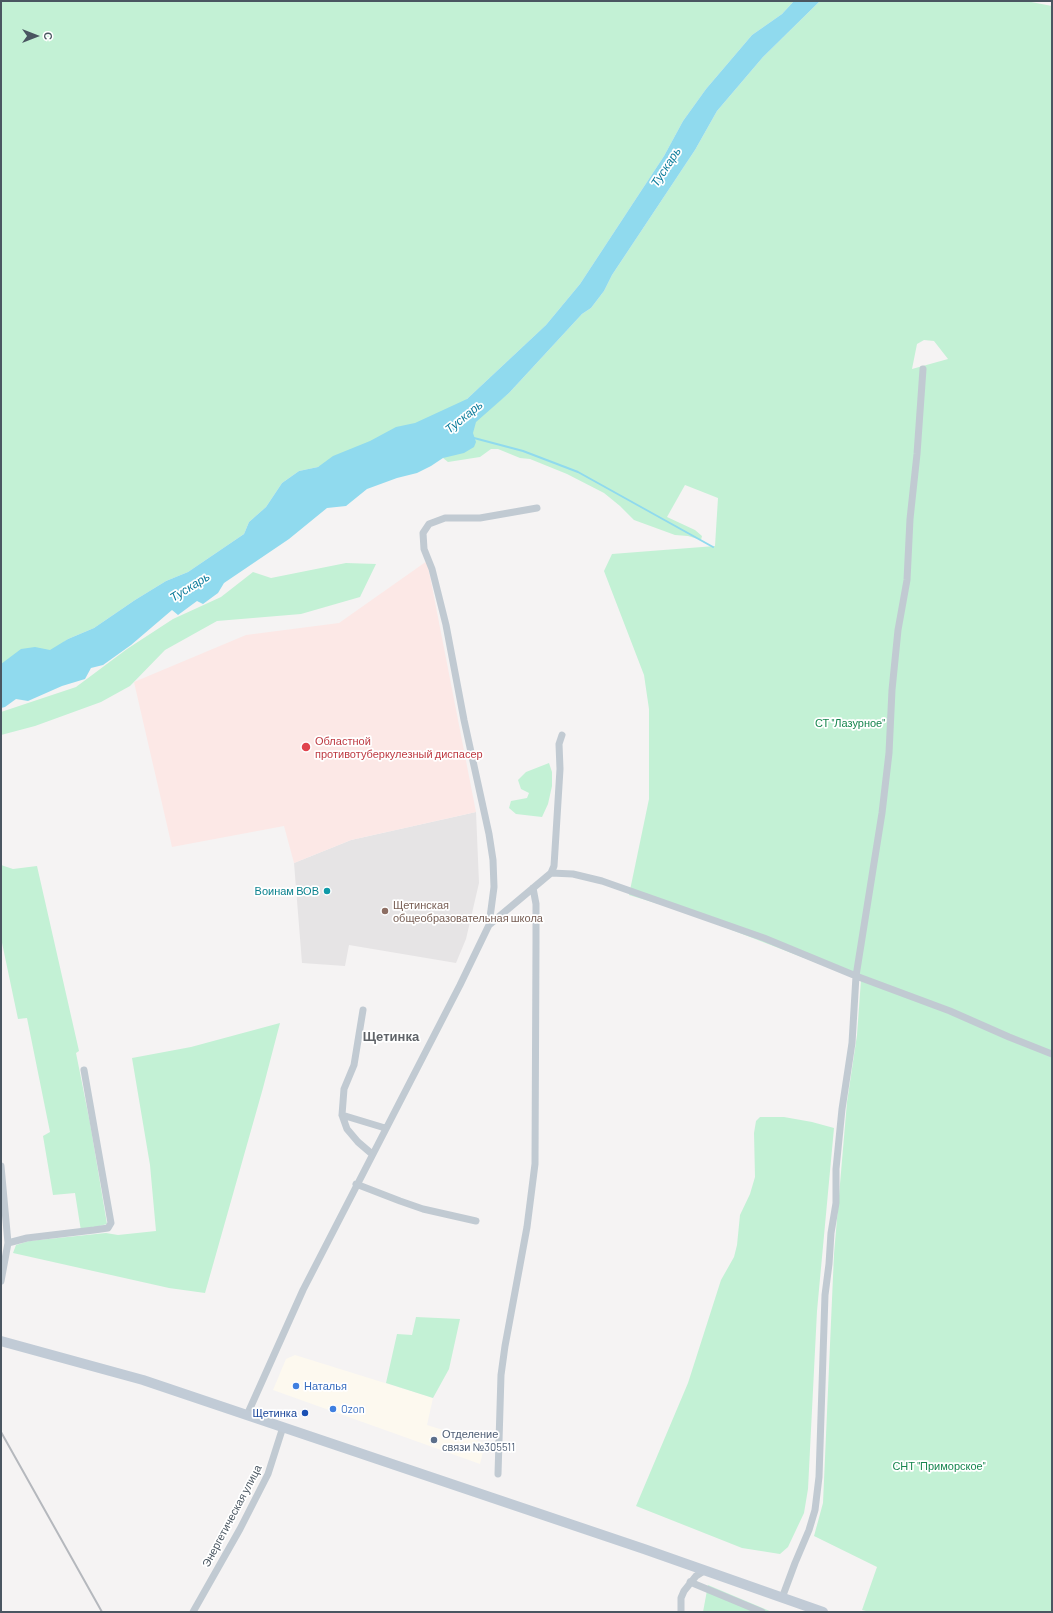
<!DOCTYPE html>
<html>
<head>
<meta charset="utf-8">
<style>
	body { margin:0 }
	#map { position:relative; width:1053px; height:1613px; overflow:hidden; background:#f5f3f3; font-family:Barlow,sans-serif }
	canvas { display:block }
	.frame { position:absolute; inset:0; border:2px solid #4a5661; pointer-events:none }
	.north { position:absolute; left:16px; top:16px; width:40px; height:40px; -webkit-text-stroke:3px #fff; paint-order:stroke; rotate:90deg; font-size:11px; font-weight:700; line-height:16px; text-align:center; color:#4a5661 }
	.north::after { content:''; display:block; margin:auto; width:14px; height:18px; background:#4a5661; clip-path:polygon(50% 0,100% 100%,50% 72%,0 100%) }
</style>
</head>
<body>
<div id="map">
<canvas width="1053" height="1613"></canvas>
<div class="frame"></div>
<div class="north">С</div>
</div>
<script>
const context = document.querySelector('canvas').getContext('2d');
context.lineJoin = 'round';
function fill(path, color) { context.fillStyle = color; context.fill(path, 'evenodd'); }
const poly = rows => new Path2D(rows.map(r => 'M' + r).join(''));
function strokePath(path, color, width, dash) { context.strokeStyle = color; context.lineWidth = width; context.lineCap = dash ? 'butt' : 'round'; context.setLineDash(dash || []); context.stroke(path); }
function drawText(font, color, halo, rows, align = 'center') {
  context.font = font + ' Barlow,sans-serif'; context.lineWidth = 3.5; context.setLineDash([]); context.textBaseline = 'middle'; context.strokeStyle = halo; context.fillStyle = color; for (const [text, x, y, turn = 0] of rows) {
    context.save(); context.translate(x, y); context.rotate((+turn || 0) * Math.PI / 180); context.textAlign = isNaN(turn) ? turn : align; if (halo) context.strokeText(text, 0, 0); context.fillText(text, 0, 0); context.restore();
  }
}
const commercial = poly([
	[295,1355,433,1398,427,1425,485,1443,480,1464,273,1390,286,1359]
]);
const education = poly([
	[476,812,479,883,466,939,456,963,349,945,345,966,302,963,294,863,351,840]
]);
const medical = poly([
	[427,561,476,812,351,840,294,863,284,826,172,847,134,682,246,635,339,623]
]);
const green = poly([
	[1,1,794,1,782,14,752,35,706,89,683,121,664,156,580,284,546,325,467,399,456,416,318,467,299,471,282,483,266,507,249,522,244,534,188,572,166,581,135,600,94,628,68,639,1,689],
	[820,1,1026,1,1052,6,1052,1612,870,1612,862,1610,877,1567,814,1536,823,1503,834,1254,847,1102,857,1035,861,980,688,913,629,895,649,799,649,709,644,675,604,571,612,554,715,546,718,498,685,485,667,517,695,530,702,536,701,540,688,536,675,535,634,520,620,506,604,493,567,474,530,459,520,458,498,449,491,449,480,457,448,462,443,458,461,431,509,393,582,314,591,308,604,291,612,275,695,150,717,111,763,57],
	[924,340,934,341,948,359,912,369,917,344],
	[346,563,376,564,360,597,301,614,217,621,165,650,130,686,101,702,35,726,1,735,1,712,76,687,127,649,173,619,221,597,253,572,271,578],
	[549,763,552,772,552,786,548,804,542,817,516,814,509,808,511,801,527,798,529,793,521,789,518,780,526,772],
	[1,865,13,869,37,866,79,1051,76,1053,90,1123,107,1224,81,1231,75,1193,53,1195,43,1136,50,1132,27,1018,18,1019,1,938],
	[280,1023,263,1088,205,1293,169,1288,13,1253,16,1245,29,1241,106,1233,118,1235,156,1231,150,1165,132,1058,191,1047],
	[760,1117,784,1117,812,1122,834,1128,817,1311,808,1489,804,1513,788,1547,780,1554,742,1548,636,1506,688,1383,721,1280,734,1257,737,1245,740,1215,750,1194,755,1177,754,1133,756,1121],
	[416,1317,460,1319,449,1369,433,1398,386,1383,397,1334,412,1335],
	[708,1585,772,1612,703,1612]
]);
const water = poly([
	[794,1,820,1,763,57,717,111,695,150,612,275,604,291,591,308,582,314,509,393,476,422,473,433,476,442,474,447,464,453,443,458,431,466,417,473,397,478,367,489,346,506,327,508,289,539,224,583,218,593,203,604,197,601,178,615,172,610,131,645,103,665,91,668,85,679,62,686,28,701,16,699,5,707,1,708,1,664,21,649,35,647,50,650,68,639,94,628,135,600,166,581,188,572,244,534,249,522,266,507,282,483,299,471,318,467,333,456,370,441,396,427,415,423,467,399,546,325,580,284,664,156,683,121,706,89,752,35,782,14]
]);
const stream = poly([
	[474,438,523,451,578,472,713,547]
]);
const minor = poly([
	[551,873,554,866,560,769,559,744,562,735],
	[489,925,551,873,573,874,602,881,764,938,856,976,950,1011,1009,1037,1052,1054],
	[363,1010,354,1065,344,1089,342,1115,347,1129,358,1142,372,1154],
	[342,1115,385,1128],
	[1,1166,8,1243,1,1281],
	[356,1184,400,1201,423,1209,476,1221],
	[8,1243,27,1238,94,1230,108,1228,111,1223,84,1070],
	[247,1415,303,1290,460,985,489,925,494,887,493,860,489,834,464,720,446,625,432,569,424,549,423,533,429,524,445,518,480,518,537,508],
	[498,1474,501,1375,505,1346,527,1227,535,1164,536,941,536,904,533,888],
	[690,1582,762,1612],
	[782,1598,795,1563,809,1530,815,1510,819,1477,825,1295,829,1264,831,1233,836,1203,836,1169,842,1109,852,1043,856,976,882,813,889,753,892,690,898,630,907,580,910,519,917,454,923,369],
	[193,1612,240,1529,268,1474,283,1427],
	[681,1612,681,1598,684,1591,696,1576,704,1571]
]);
const secondary = poly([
	[1,1341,143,1380,644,1549,823,1612]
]);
const rail = poly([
	[1,1432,102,1612]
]);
const markers = [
	[306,747,5,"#e0444e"],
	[327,891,4,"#0f9aa8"],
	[385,911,4,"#8d6e63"],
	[296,1386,4,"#3f7fe0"],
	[333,1409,4,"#3f7fe0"],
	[305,1413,4,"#1a4fb4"],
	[434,1440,4,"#5c6f8a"]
];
const parkNames = [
	["СТ \"Лазурное\"",850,723],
	["СНТ \"Приморское\"",939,1466]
];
const healthNames = [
	["Областной",315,741],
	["противотуберкулезный диспасер",315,754]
];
const cultureNames = [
	["Воинам ВОВ",319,891]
];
const educationNames = [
	["Щетинская",393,905],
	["общеобразовательная школа",393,918]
];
const shopNames = [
	["Наталья",304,1386],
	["Ozon",341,1409]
];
const transitNames = [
	["Щетинка",297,1413]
];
const serviceNames = [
	["Отделение",442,1434],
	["связи №305511",442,1447]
];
const streetNames = [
	["Энергетическая улица",232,1516,-62]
];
const waterNames = [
	["Тускарь",666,167,-57],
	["Тускарь",464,417,-39],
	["Тускарь",190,587,-32]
];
const quarterNames = [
	["Щетинка",391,1037]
];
fill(commercial, '#fdf9ef');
fill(education, '#e6e4e5');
fill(medical, '#fce8e6');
fill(green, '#c3f1d5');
fill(water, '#90daee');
strokePath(stream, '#90daee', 2);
strokePath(minor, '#c1cad2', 7);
strokePath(secondary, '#c1cbd6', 10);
strokePath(rail, '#b5b8bd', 2);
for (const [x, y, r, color] of markers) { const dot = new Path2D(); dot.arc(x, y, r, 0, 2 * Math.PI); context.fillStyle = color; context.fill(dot); strokePath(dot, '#fff', 1.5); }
drawText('11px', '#17864f', '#fff', parkNames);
drawText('11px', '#be3a42', '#fff', healthNames, 'left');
drawText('11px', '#0d838f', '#fff', cultureNames, 'right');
drawText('11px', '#785e54', '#fff', educationNames, 'left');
drawText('11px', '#366cbe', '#fff', shopNames, 'left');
drawText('11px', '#164399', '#fff', transitNames, 'right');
drawText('11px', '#4e5e75', '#fff', serviceNames, 'left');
drawText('11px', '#4a5661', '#fff', streetNames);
drawText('italic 12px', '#0c7c9b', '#fff', waterNames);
drawText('bold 13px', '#5f6368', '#fff', quarterNames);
</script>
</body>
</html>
